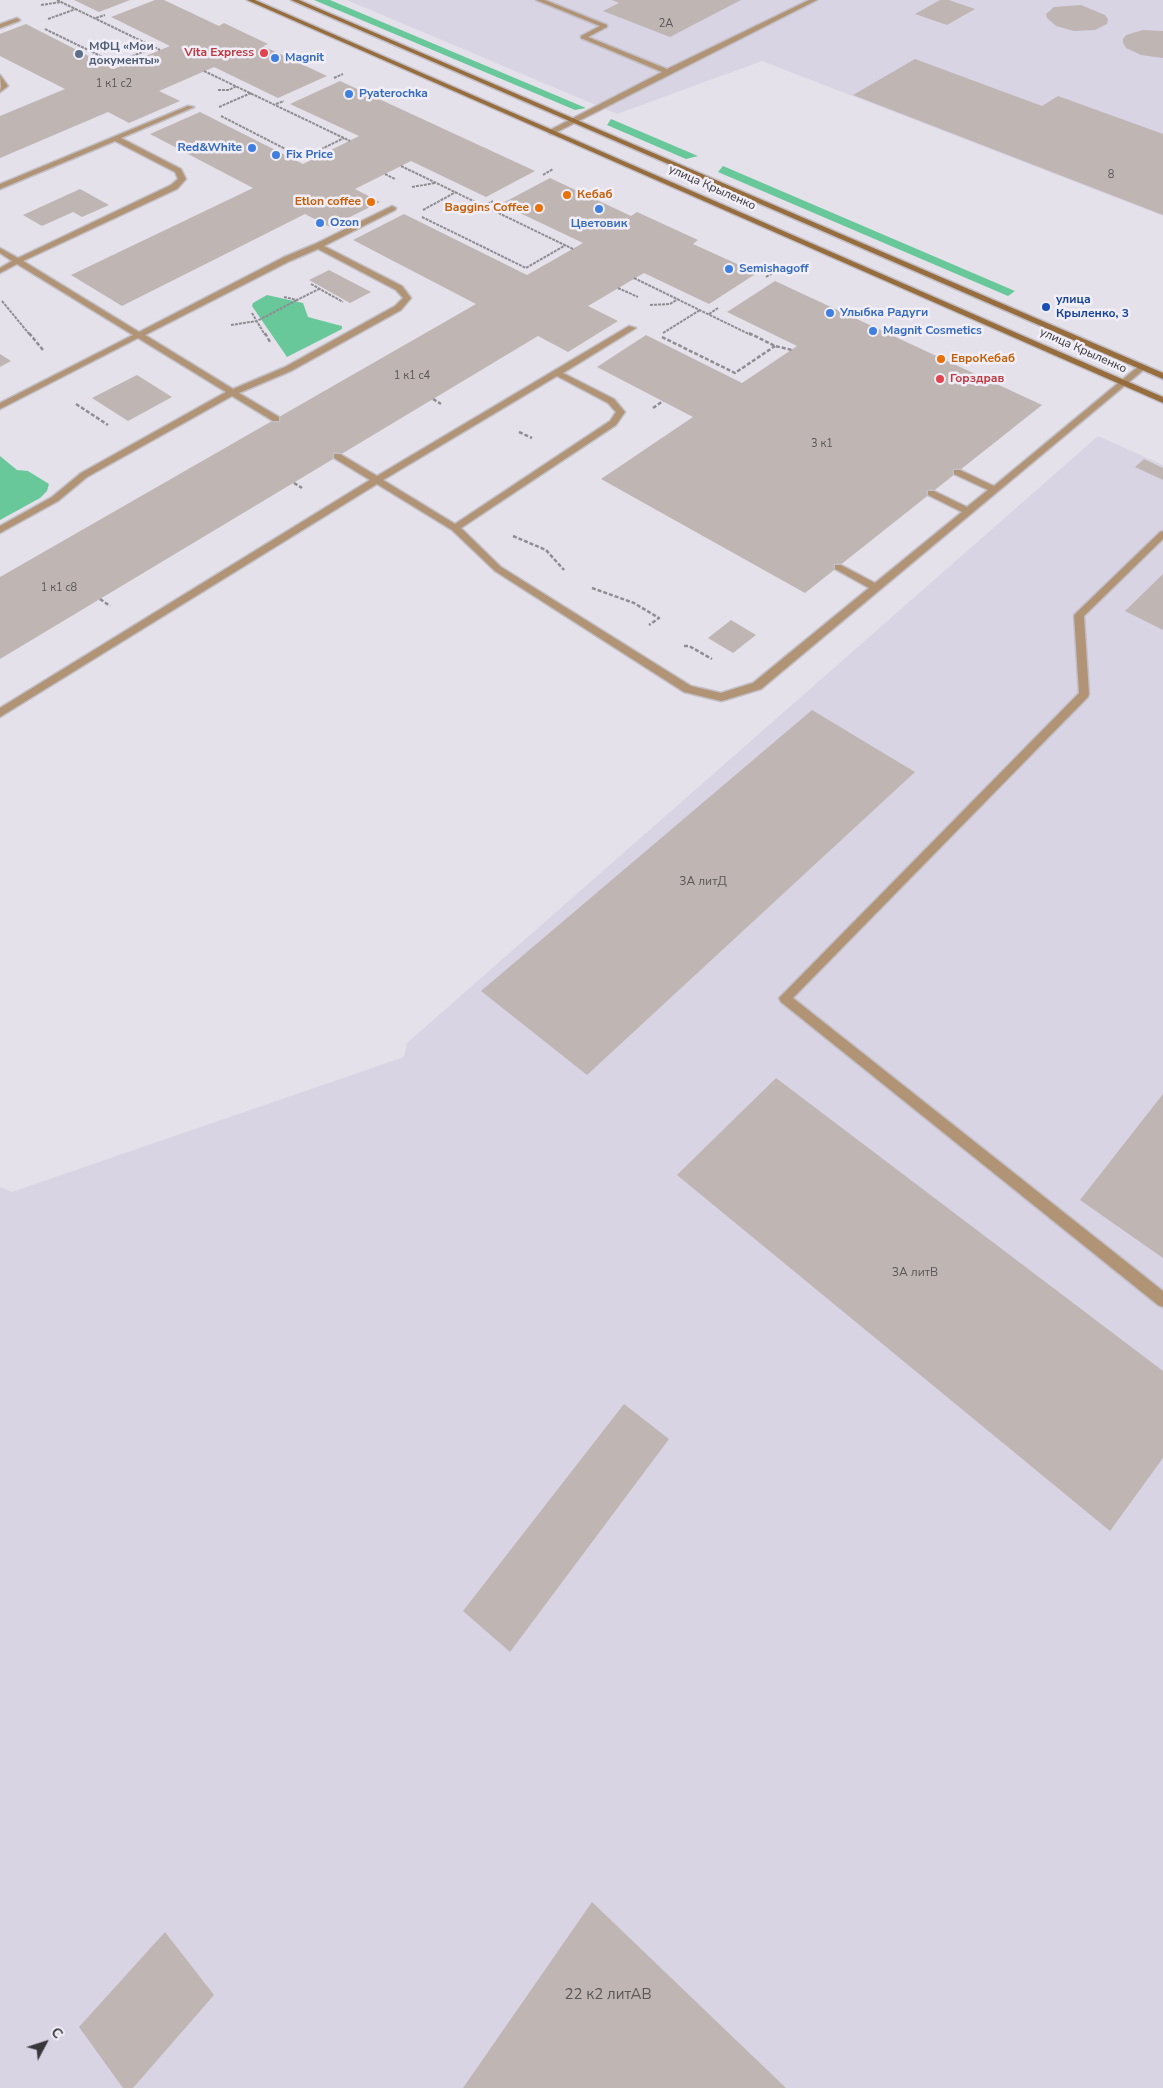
<!DOCTYPE html>
<html>
<head>
<meta charset="utf-8">
<style>
	body { margin:0 }
	#map { position:relative; width:1163px; height:2088px; overflow:hidden; background:#e4e1ea; font-family:"Nunito Sans",sans-serif }
	canvas { display:block }
	.north { position:absolute; left:20px; top:2018px; width:50px; height:50px; -webkit-text-stroke:4px #f1eef7; paint-order:stroke; rotate:50deg; font-size:14px; font-weight:700; line-height:20px; text-align:center; color:#38373a }
	.north::after { content:''; display:block; margin:auto; width:18px; height:22px; background:#38373a; clip-path:polygon(50% 0,100% 100%,50% 72%,0 100%) }
</style>
</head>
<body>
<div id="map">
<canvas width="1163" height="2088"></canvas>
<div class="north">С</div>
</div>
<script>
const context = document.querySelector('canvas').getContext('2d');
context.lineJoin = 'round';
function fill(path, color) { context.fillStyle = color; context.fill(path, 'evenodd'); }
const poly = rows => new Path2D(rows.map(r => 'M' + r).join(''));
function strokePath(path, color, width, dash) { context.strokeStyle = color; context.lineWidth = width; context.lineCap = dash ? 'butt' : 'round'; context.setLineDash(dash || []); context.stroke(path); }
function drawText(font, color, halo, rows, align = 'center') {
  context.font = font + ' "Nunito Sans",sans-serif'; context.lineWidth = 5; context.setLineDash([]); context.textBaseline = 'middle'; context.strokeStyle = halo; context.fillStyle = color; for (const [text, x, y, turn = 0] of rows) {
    context.save(); context.translate(x, y); context.rotate((+turn || 0) * Math.PI / 180); context.textAlign = isNaN(turn) ? turn : align; if (halo) context.strokeText(text, 0, 0); context.fillText(text, 0, 0); context.restore();
  }
}
const built = poly([
	[347,0,1163,0,1163,216,762,61,617,114],
	[1098,436,1163,465,1163,2088,0,2088,0,1187,12,1192,404,1057,407,1043]
]);
const green = poly([
	[314,0,330,0,586,108,575,110],
	[611,119,698,156,686,159,607,125],
	[723,166,1015,291,1008,296,718,172],
	[267,295,303,303,308,317,334,324,342,326,342,329,287,357,252,306,253,303],
	[0,456,17,470,28,471,49,484,47,491,40,498,0,520]
]);
const building = poly([
	[74,0,130,0,99,12],
	[155,0,164,0,219,26,224,23,268,44,263,46,327,76,278,98,214,67,159,91,180,101,129,123,108,112,0,158,0,116,65,89,0,56,0,34,26,24,114,69,170,46,111,17],
	[612,0,741,0,670,37,603,11,619,3],
	[940,0,949,0,975,9,947,25,915,14],
	[1081,5,1105,15,1108,19,1107,24,1095,30,1074,31,1056,26,1047,18,1046,14,1054,7],
	[1143,30,1163,31,1163,58,1141,55,1126,48,1123,43,1123,39,1126,35],
	[915,59,1042,106,1058,96,1163,134,1163,215,853,95],
	[340,81,535,171,486,197,411,161,355,189,380,202,330,227,305,214,122,306,71,275,253,188,150,134,200,112,303,164,359,136,290,104],
	[550,178,631,216,637,212,698,240,693,244,757,273,709,304,644,273,588,306,618,321,568,352,538,336,0,659,0,577,476,304,353,240,404,214,527,275,583,243,501,204],
	[80,189,109,205,82,217,73,212,42,226,23,215],
	[329,270,371,292,350,303,309,280],
	[775,281,1042,405,805,593,601,479,693,417,597,367,646,335,742,383,797,346,727,312],
	[0,354,11,361,0,367],
	[137,375,172,397,128,421,92,398],
	[1144,459,1163,468,1163,480,1135,467],
	[1163,574,1163,630,1125,611],
	[731,620,756,635,733,653,708,638],
	[812,710,915,772,587,1075,481,991],
	[776,1078,1163,1371,1163,1458,1110,1531,677,1175],
	[1163,1094,1163,1258,1080,1200],
	[624,1404,669,1439,510,1652,463,1611],
	[592,1902,786,2088,463,2088],
	[165,1932,214,1995,133,2088,123,2088,79,2027]
]);
const pathFar1 = poly([
	[57,0,160,50],
	[41,5,61,2],
	[96,18,105,15],
	[48,19,76,9],
	[45,29,115,63,155,47],
	[204,71,350,141],
	[334,78,343,74],
	[218,90,229,90,236,86],
	[276,104,284,101],
	[219,107,251,93],
	[221,116,303,158,344,138],
	[401,166,573,249],
	[385,174,395,179],
	[543,175,553,169],
	[412,187,435,183],
	[484,206,493,201],
	[423,210,456,192],
	[422,217,526,268,566,245],
	[766,277,776,271],
	[634,278,751,335],
	[311,284,343,302],
	[618,288,638,297],
	[284,297,297,300,319,289],
	[2,301,30,335],
	[650,305,670,304,678,299],
	[252,313,265,335],
	[709,314,718,308],
	[231,325,257,321,297,300],
	[663,333,700,310]
]);
const path = poly([
	[29,333,43,350],
	[265,333,270,342],
	[749,333,775,346,792,350],
	[662,337,735,373,775,346],
	[433,399,441,404],
	[76,404,108,425],
	[653,408,663,401],
	[519,432,532,438],
	[294,483,302,488],
	[513,536,546,550,564,570],
	[592,588,634,603,659,618,649,625],
	[100,599,110,606],
	[684,646,689,646,712,659]
]);
const lane = poly([
	[536,0,545,0,607,25,607,27,588,37,667,69,809,0,817,0,553,134,550,134,550,130,662,72,581,38,581,36,600,26,536,0],
	[17,18,20,20,19,21,0,28,0,24,17,18],
	[0,75,8,86,0,92,1,86,0,75],
	[188,106,194,107,121,138,181,169,186,179,177,189,23,261,139,332,284,257,315,244,392,206,396,208,395,210,324,246,402,286,411,298,401,310,291,371,239,393,279,417,279,421,273,421,232,396,87,477,58,501,0,533,0,526,52,497,81,473,226,392,138,338,0,409,0,403,133,335,17,264,0,273,0,268,12,261,0,253,0,248,18,258,171,185,178,179,175,172,115,141,0,189,0,184,188,106],
	[318,249,396,290,403,298,395,306,285,367,233,389,145,335,290,261,318,249],
	[629,326,636,328,563,373,614,399,625,412,616,425,461,528,501,567,691,686,721,693,753,683,869,588,835,569,835,565,841,565,875,583,962,512,928,495,928,491,934,491,967,507,988,490,954,474,954,470,960,470,994,486,1140,365,1147,367,761,689,725,700,721,701,684,692,495,571,452,530,377,484,0,717,0,708,370,480,334,458,334,454,340,454,377,476,629,326],
	[557,376,608,403,616,412,610,421,455,524,383,480,557,376],
	[1163,531,1163,539,1084,616,1089,694,1088,697,793,998,1163,1291,1163,1307,1158,1305,781,1002,779,998,1079,693,1074,615,1160,532,1163,531]
]);
const secondary = poly([
	[247,0,255,0,1163,397,1163,403,247,0],
	[291,0,299,0,1163,373,1163,379,291,0]
]);
const markers = [
	[264,53,5,"#e0444e"],
	[79,54,5,"#5c6f8a"],
	[275,58,5,"#3f7fe0"],
	[349,94,5,"#3f7fe0"],
	[252,148,5,"#3f7fe0"],
	[276,155,5,"#3f7fe0"],
	[567,195,5,"#e8710a"],
	[371,202,5,"#e8710a"],
	[539,208,5,"#e8710a"],
	[599,209,5,"#3f7fe0"],
	[320,223,5,"#3f7fe0"],
	[729,269,5,"#3f7fe0"],
	[1046,307,5,"#1a4fb4"],
	[830,313,5,"#3f7fe0"],
	[873,331,5,"#3f7fe0"],
	[941,359,5,"#e8710a"],
	[940,379,5,"#e0444e"]
];
const farNumbernames = [
	["2А",666,24],
	["1 к1 с2",114,84],
	["8",1111,175],
	["1 к1 с4",412,376],
	["3 к1",822,444],
	["1 к1 с8",59,588]
];
const farServicenames = [
	["МФЦ «Мои",89,47],
	["документы»",89,61]
];
const farHealthnames = [
	["Vita Express",254,53],
	["Горздрав",950,379,"left"]
];
const farShopnames = [
	["Magnit",285,58],
	["Pyaterochka",359,94],
	["Red&White",242,148,"right"],
	["Fix Price",286,155],
	["Ozon",330,223],
	["Цветовик",599,224,"center"],
	["Semishagoff",739,269],
	["Улыбка Радуги",840,313],
	["Magnit Cosmetics",883,331]
];
const farStreetnames = [
	["улица Крыленко",712,188,24],
	["улица Крыленко",1083,351,24]
];
const farFoodnames = [
	["Кебаб",577,195],
	["Etlon coffee",361,202,"right"],
	["Baggins Coffee",529,208,"right"],
	["ЕвроКебаб",951,359]
];
const farTransitnames = [
	["улица",1056,300],
	["Крыленко, 3",1056,314]
];
const numberNames = [
	["3А литД",703,882],
	["3А литВ",915,1273]
];
const nearNumbernames = [
	["22 к2 литАВ",608,1995]
];
fill(built, '#d9d4e4');
fill(green, '#68c89a');
fill(building, '#bfb5b3');
strokePath(lane, '#c2bfc7', 3);
strokePath(secondary, '#c2bfc7', 3);
strokePath(pathFar1, '#8f8d93', 2, [3, 1]);
strokePath(path, '#8f8d93', 2.5, [4, 2]);
fill(lane, '#b19475');
fill(secondary, '#976d3d');
for (const [x, y, r, color] of markers) { const dot = new Path2D(); dot.arc(x, y, r, 0, 2 * Math.PI); context.fillStyle = color; context.fill(dot); strokePath(dot, '#f1eef7', 2); }
drawText('11px', '#5a5658', null, farNumbernames);
drawText('bold 12px', '#4e5e75', '#f1eef7', farServicenames, 'left');
drawText('bold 12px', '#be3a42', '#f1eef7', farHealthnames, 'right');
drawText('bold 12px', '#366cbe', '#f1eef7', farShopnames, 'left');
drawText('12px', '#38373a', '#f1eef7', farStreetnames);
drawText('bold 12px', '#c56008', '#f1eef7', farFoodnames, 'left');
drawText('bold 12px', '#164399', '#f1eef7', farTransitnames, 'left');
drawText('12px', '#5a5658', null, numberNames);
drawText('15px', '#5a5658', null, nearNumbernames);
</script>
</body>
</html>
